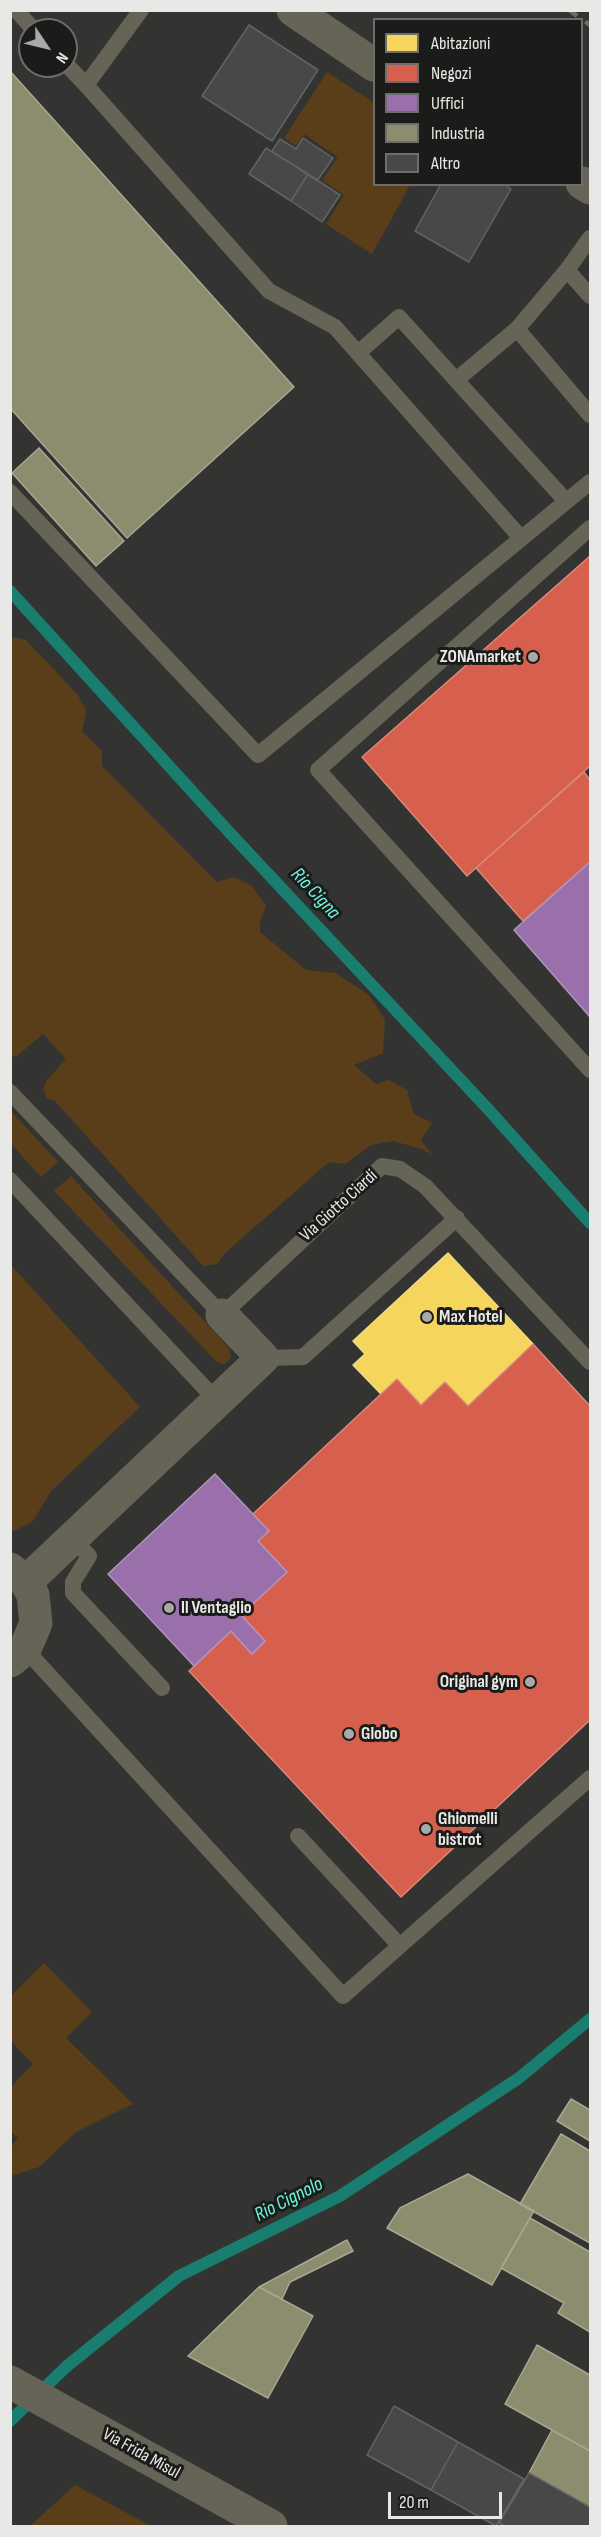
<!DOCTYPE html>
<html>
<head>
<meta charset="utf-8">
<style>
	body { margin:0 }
	#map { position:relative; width:601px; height:2537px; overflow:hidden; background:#333432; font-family:"Sofia Sans Condensed",sans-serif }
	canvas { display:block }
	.frame { position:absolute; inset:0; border:12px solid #e8e9e6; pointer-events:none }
	.legend { position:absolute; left:373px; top:18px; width:210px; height:168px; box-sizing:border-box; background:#1b1c1a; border:2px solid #6d6e6c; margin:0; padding:8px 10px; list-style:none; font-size:18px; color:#e8e9e6 }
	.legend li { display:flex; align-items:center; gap:12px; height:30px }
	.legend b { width:30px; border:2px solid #6d6e6c }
	.north { position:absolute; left:18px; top:18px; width:60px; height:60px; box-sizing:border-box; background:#1b1c1a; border:2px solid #6d6e6c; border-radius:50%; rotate:125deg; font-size:16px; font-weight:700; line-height:24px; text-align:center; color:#e8e9e6 }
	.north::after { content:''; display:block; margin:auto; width:21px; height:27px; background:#a9aaa7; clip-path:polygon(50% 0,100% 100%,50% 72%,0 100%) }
	.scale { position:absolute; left:388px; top:2492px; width:114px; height:27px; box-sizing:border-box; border:3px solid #e8e9e6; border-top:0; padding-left:8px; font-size:18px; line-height:21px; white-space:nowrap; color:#e8e9e6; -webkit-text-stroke:4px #1b1c1a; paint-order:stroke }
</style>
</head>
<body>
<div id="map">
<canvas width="601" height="2537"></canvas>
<div class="frame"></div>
<ul class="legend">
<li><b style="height:16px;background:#f6d55c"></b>Abitazioni</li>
<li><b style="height:16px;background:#d6604d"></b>Negozi</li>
<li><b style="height:16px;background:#9970ab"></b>Uffici</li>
<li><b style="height:16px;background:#8c8c6e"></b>Industria</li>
<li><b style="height:16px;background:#474847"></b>Altro</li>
</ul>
<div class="north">N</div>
<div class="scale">20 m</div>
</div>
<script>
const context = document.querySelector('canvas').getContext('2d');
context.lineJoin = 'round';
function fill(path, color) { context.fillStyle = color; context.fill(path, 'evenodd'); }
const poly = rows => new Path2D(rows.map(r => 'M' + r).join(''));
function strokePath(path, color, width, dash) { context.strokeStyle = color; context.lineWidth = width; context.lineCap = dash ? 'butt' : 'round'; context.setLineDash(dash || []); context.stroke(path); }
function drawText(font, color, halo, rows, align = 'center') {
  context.font = font + ' "Sofia Sans Condensed",sans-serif'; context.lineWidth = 6; context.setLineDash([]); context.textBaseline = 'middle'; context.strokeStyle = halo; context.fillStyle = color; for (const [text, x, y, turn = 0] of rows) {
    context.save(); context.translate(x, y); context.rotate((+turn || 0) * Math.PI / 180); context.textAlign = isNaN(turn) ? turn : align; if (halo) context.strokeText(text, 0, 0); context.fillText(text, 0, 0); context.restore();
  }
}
const green = poly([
	[327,72,374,103,374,184,410,185,372,254,326,224,344,195,322,180,338,157,304,134,296,146,284,138],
	[10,636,26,640,78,695,86,711,82,731,102,751,102,766,217,882,234,877,251,885,266,906,260,921,260,932,306,970,335,973,369,995,385,1020,383,1053,354,1065,376,1084,389,1080,407,1090,414,1114,432,1123,421,1140,432,1155,422,1149,393,1141,371,1145,345,1164,329,1162,225,1253,217,1264,203,1266,55,1101,47,1098,43,1089,47,1080,66,1059,43,1034,17,1056,11,1057],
	[11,1111,58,1162,41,1177,11,1144],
	[71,1176,229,1348,231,1356,229,1360,224,1364,217,1362,54,1191],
	[10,1264,140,1407,51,1491,33,1521,12,1532],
	[44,1963,92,2012,66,2038,133,2104,76,2132,39,2167,14,2175,11,2172,11,2146,18,2138,11,2132,11,2087,33,2064,11,2041,11,1996],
	[75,2485,151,2526,30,2526]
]);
const homes = poly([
	[448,1253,533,1344,468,1406,445,1382,421,1405,397,1379,381,1394,353,1365,365,1354,353,1341,448,1253]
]);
const shops = poly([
	[590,556,590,766,467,876,362,757,590,556],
	[584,772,590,780,590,862,523,921,476,868,584,772],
	[533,1344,590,1406,590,1720,401,1897,189,1671,231,1631,252,1654,265,1641,241,1615,287,1572,258,1541,269,1531,253,1514,397,1379,421,1405,445,1382,468,1406,533,1344]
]);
const offices = poly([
	[590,862,590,1017,514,930,590,862],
	[215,1474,269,1531,258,1541,287,1572,241,1615,265,1641,252,1654,231,1631,194,1666,108,1574,215,1474]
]);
const industry = poly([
	[10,71,294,387,127,538,10,408,10,71],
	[39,448,124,541,96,566,12,473,39,448],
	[571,2099,590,2110,590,2141,557,2121,571,2099],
	[561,2134,590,2151,590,2243,520,2204,561,2134],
	[468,2174,534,2211,492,2285,387,2228,400,2208,468,2174],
	[530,2218,590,2252,590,2332,558,2313,564,2303,501,2268,530,2218],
	[347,2240,353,2251,290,2282,282,2299,259,2287,347,2240],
	[259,2287,313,2316,268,2398,188,2356,259,2287],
	[537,2345,590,2375,590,2451,505,2404,537,2345],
	[552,2430,590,2451,590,2507,529,2473,552,2430]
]);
const stream = poly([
	[10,591,229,832,488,1109,590,1223],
	[10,2421,67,2366,179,2276,340,2196,519,2078,590,2019]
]);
const building = poly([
	[249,25,318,70,272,141,202,96,249,25],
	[303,138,333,158,317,181,272,151,280,139,296,149,303,138],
	[266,148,308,174,291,201,249,174,266,148],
	[308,174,340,195,322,222,291,201,308,174],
	[441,184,504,184,511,189,469,262,415,231,441,184],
	[394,2406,458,2442,431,2490,367,2455,394,2406],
	[458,2442,524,2479,496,2526,431,2490,458,2442],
	[529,2473,590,2507,590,2526,505,2526,499,2523,529,2473]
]);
const service = poly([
	[16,10,34,30],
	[141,10,86,85,269,291,335,327,521,538],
	[66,64,86,85],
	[590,238,567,270,590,296],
	[517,329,590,415],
	[358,353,399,317,456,380],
	[10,492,258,755,590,482],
	[566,501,456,380,517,329,567,270],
	[590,528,318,770,590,1070],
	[10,1092,222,1315,382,1166,400,1169,425,1186,590,1362],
	[10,1180,217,1401],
	[263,1358,303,1357,457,1218],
	[73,1538,89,1556,73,1582,73,1593,162,1688],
	[25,1649,343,1996,590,1778],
	[298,1836,400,1946]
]);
const minor = poly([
	[293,10,374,65],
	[582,183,590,188],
	[10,1569,26,1582,33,1595,36,1623,25,1649,10,1661],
	[26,1582,263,1358,222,1315]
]);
const tertiary = poly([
	[10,2382,271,2526]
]);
const rail = poly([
	[569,10,590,25]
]);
const markers = [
	[533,657,6,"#a9aaa7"],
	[427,1317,6,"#a9aaa7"],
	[169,1608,6,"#a9aaa7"],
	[530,1682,6,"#a9aaa7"],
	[349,1734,6,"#a9aaa7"],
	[426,1829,6,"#a9aaa7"]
];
const poiNames = [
	["ZONAmarket",521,657,"right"],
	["Max Hotel",439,1317],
	["Il Ventaglio",181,1608],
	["Original gym",518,1682,"right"],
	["Globo",361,1734],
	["Ghiomelli",438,1819],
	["bistrot",438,1840]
];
const streetNames = [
	["Via Giotto Ciardi",339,1206,-42],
	["Via Frida Misul",141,2454,29]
];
const waterNames = [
	["Rio Cigna",315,894,47],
	["Rio Cignolo",289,2200,-27]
];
fill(green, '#5a3e1a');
fill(homes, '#f6d55c');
strokePath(homes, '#f2db85', 1.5);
fill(shops, '#d6604d');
strokePath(shops, '#db897b', 1.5);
fill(offices, '#9970ab');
strokePath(offices, '#b194bd', 1.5);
fill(industry, '#8c8c6e');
strokePath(industry, '#a8a892', 1.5);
strokePath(stream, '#197d6f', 12);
fill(building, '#474847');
strokePath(building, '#636462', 1.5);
strokePath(service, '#666456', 16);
strokePath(minor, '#666456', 33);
strokePath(tertiary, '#666456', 33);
strokePath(rail, '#6e6c62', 4.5, [10, 10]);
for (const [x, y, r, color] of markers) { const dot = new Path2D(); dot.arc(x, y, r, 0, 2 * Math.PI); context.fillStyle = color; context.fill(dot); strokePath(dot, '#1b1c1a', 2); }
drawText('bold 18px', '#e8e9e6', '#1b1c1a', poiNames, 'left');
drawText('18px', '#e8e9e6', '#1b1c1a', streetNames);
drawText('italic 20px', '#6df6e0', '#1b1c1a', waterNames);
</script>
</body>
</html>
